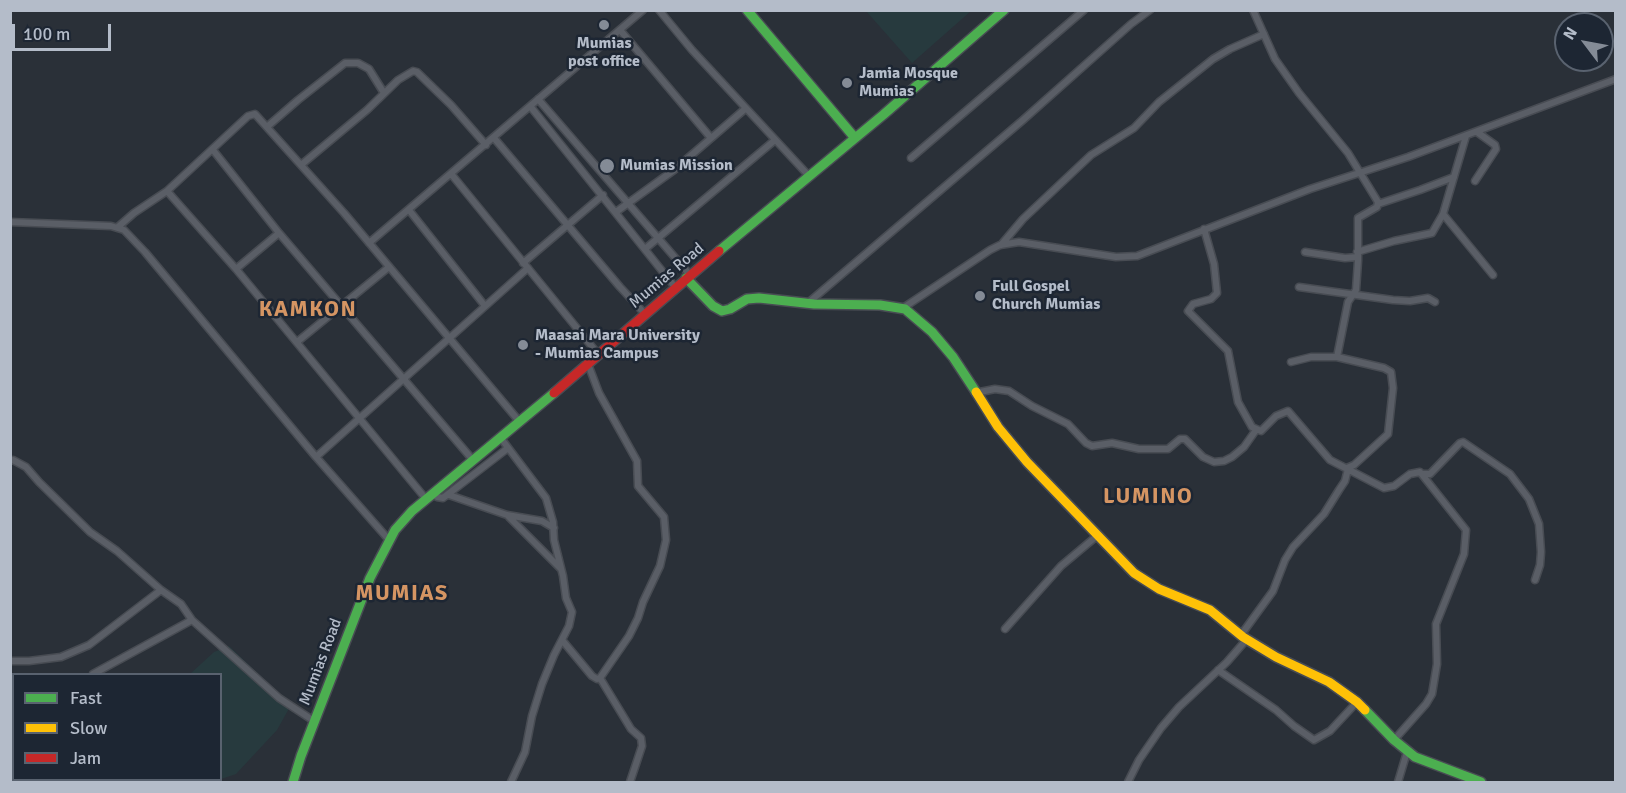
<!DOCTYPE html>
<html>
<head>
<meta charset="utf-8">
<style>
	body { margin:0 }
	#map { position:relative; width:1626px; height:793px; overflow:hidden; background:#2a3038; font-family:Signika,sans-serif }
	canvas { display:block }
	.frame { position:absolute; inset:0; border:12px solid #b4bcc9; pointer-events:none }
	.legend { position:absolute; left:12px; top:673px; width:210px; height:108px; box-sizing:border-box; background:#1d2633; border:2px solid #59626f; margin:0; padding:8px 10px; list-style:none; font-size:18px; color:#b4bcc9 }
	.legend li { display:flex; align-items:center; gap:12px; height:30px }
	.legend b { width:30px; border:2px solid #59626f }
	.north { position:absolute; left:1554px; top:12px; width:60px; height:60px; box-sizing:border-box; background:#1d2633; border:2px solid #59626f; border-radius:50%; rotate:302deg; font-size:16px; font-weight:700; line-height:24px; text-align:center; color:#b4bcc9 }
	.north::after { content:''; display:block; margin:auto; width:21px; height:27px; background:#848b96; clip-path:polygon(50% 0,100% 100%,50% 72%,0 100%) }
	.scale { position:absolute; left:12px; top:24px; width:99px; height:27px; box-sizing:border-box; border:3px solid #b4bcc9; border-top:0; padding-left:8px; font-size:18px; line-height:21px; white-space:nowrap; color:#b4bcc9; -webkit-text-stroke:4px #1d2633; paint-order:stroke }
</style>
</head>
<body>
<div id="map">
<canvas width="1626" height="793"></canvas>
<div class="frame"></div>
<ul class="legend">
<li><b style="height:8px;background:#4caf50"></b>Fast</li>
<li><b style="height:8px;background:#ffc107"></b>Slow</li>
<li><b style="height:8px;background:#c62828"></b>Jam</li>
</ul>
<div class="north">N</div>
<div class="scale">100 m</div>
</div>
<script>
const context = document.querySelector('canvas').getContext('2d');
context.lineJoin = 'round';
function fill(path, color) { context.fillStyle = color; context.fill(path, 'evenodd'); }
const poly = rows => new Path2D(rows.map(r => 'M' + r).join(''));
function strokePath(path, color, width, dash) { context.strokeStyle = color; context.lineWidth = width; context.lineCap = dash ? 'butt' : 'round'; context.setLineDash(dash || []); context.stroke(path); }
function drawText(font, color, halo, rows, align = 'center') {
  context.font = font + ' Signika,sans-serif'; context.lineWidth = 5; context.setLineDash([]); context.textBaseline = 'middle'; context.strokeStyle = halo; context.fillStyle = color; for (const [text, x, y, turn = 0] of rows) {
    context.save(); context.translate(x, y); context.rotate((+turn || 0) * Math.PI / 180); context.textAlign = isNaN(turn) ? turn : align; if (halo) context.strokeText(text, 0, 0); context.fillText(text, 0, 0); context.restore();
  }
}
const green = poly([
	[866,11,971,11,912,63],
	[229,646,291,705,277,730,236,774,221,779,220,674,190,674,214,652]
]);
const street = poly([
	[659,10,692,50,809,176],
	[1253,10,1275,59,1299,93,1348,153,1378,202,1377,207,1358,218,1358,261,1356,290,1348,302,1337,357],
	[620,30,711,138],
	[538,99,690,275],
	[530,106,675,287],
	[268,126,298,100,345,63,358,63,369,69,384,93],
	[494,138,620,287,645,314],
	[213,150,279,233,472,459],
	[911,158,1084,10],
	[301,165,367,110,398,80,413,71,417,72,451,105,486,145],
	[452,175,598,354],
	[1475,181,1496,149,1495,145,1477,132],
	[167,191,236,269,426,499],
	[1378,204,1420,190,1454,177],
	[409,210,485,306],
	[616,212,674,170,745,109],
	[1443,214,1493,275],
	[10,222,111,226,124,230,145,252,316,457,390,541],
	[118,227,134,213,167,191,248,116,255,114,344,213,519,421],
	[1204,229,1214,264,1217,293,1211,299,1193,304,1188,311,1228,351,1238,402,1252,427,1261,431,1276,416,1288,411,1330,460,1384,488,1394,486,1410,474,1420,472,1466,530,1464,554,1436,624,1437,664,1432,694,1426,704,1394,740],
	[369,243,643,10],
	[1001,245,1023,219,1091,155,1134,128,1159,102,1213,59,1230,49,1264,34],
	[645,249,775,140],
	[1305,252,1345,258,1358,257],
	[1357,252,1394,241,1432,233,1443,214,1466,136],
	[523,263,603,195],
	[236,269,279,233],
	[1299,287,1393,300,1410,301,1428,298,1435,302],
	[808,303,1023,120,1131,24,1150,10],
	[903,308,990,250,1000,245,1019,242,1116,257,1137,256,1310,189,1408,157,1616,79],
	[297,342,389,267],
	[1291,362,1311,357,1337,357,1384,368,1391,372,1393,388,1388,434,1354,465,1347,468],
	[975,393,995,389,1009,391,1032,406,1068,424,1086,443,1092,446,1112,443,1139,449,1168,449,1180,439,1185,439,1203,457,1214,462,1224,461,1232,457,1244,447,1256,430],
	[500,437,546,498,553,522,554,540,563,576,566,598,572,612,569,626,554,655,542,684,532,716,525,752,511,782],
	[316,457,528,268],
	[10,461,13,460,26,467,39,482,90,532,117,551,161,590,181,604,192,620,279,698,314,721],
	[1423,474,1430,474,1460,443,1463,442,1510,474,1529,499,1539,524,1541,552,1540,565,1535,580],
	[432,493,437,497,443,498,508,448],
	[449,495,507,515,542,521,554,528],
	[509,517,561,569],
	[1005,629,1061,566,1098,535],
	[1241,635,1273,591,1285,560,1293,547,1324,514,1339,490,1345,481,1348,469],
	[562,640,592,676,597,679,600,678,629,636,638,618,643,602,660,566,666,540,664,517,638,486,637,461,599,393,588,364],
	[10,661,29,661,61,657,89,645,161,590],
	[1218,670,1276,710,1294,726,1314,740,1330,731,1357,702],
	[93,674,192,620],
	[600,678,631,729,641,738,642,746,630,782],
	[10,716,14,715],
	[172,780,177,782],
	[1128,782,1139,760,1161,728,1179,707,1227,662,1247,639],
	[1398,782,1407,752]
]);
const fast = poly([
	[747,10,855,138],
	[719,251,883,115,1004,10],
	[686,278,713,306,722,311,730,309,747,299,759,298,814,304,880,305,905,309,932,332,953,357,976,392],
	[1365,710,1394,740,1415,757,1481,782],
	[293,782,301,756,370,578,395,530,412,511,554,393]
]);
const slow = poly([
	[976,392,998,427,1027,462,1134,573,1159,589,1210,610,1243,637,1276,657,1329,682,1357,702,1365,710]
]);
const jam = poly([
	[554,393,719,251]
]);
const markers = [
	[604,25,6,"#848b96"],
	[847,83,6,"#848b96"],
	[607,166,8,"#848b96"],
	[980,296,6,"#848b96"],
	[523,345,6,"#848b96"]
];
const poiNames = [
	["Mumias",604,44,"center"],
	["post office",604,62,"center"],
	["Jamia Mosque",859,74],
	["Mumias",859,92],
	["Mumias Mission",620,166],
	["Full Gospel",992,287],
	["Church Mumias",992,305],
	["Maasai Mara University",535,336],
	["- Mumias Campus",535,354]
];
const streetNames = [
	["Mumias Road",667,276,-40],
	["Mumias Road",321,662,-69]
];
const districtNames = [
	["KAMKON",308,310],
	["LUMINO",1148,497],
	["MUMIAS",402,594]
];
fill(green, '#273a3e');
strokePath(street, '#484c53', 9);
strokePath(fast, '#484c53', 12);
strokePath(slow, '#484c53', 12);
strokePath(jam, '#484c53', 12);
strokePath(street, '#5a5e66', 6);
strokePath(fast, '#4caf50', 9);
strokePath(slow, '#ffc107', 9);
strokePath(jam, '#c62828', 9);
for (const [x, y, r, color] of markers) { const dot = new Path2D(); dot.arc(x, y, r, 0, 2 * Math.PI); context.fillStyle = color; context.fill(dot); strokePath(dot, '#1d2633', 2); }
drawText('bold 16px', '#b4bcc9', '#1d2633', poiNames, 'left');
drawText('16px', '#b4bcc9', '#1d2633', streetNames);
context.letterSpacing = '1.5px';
drawText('bold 22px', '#d59563', '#1d2633', districtNames);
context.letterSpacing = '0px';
</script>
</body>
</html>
